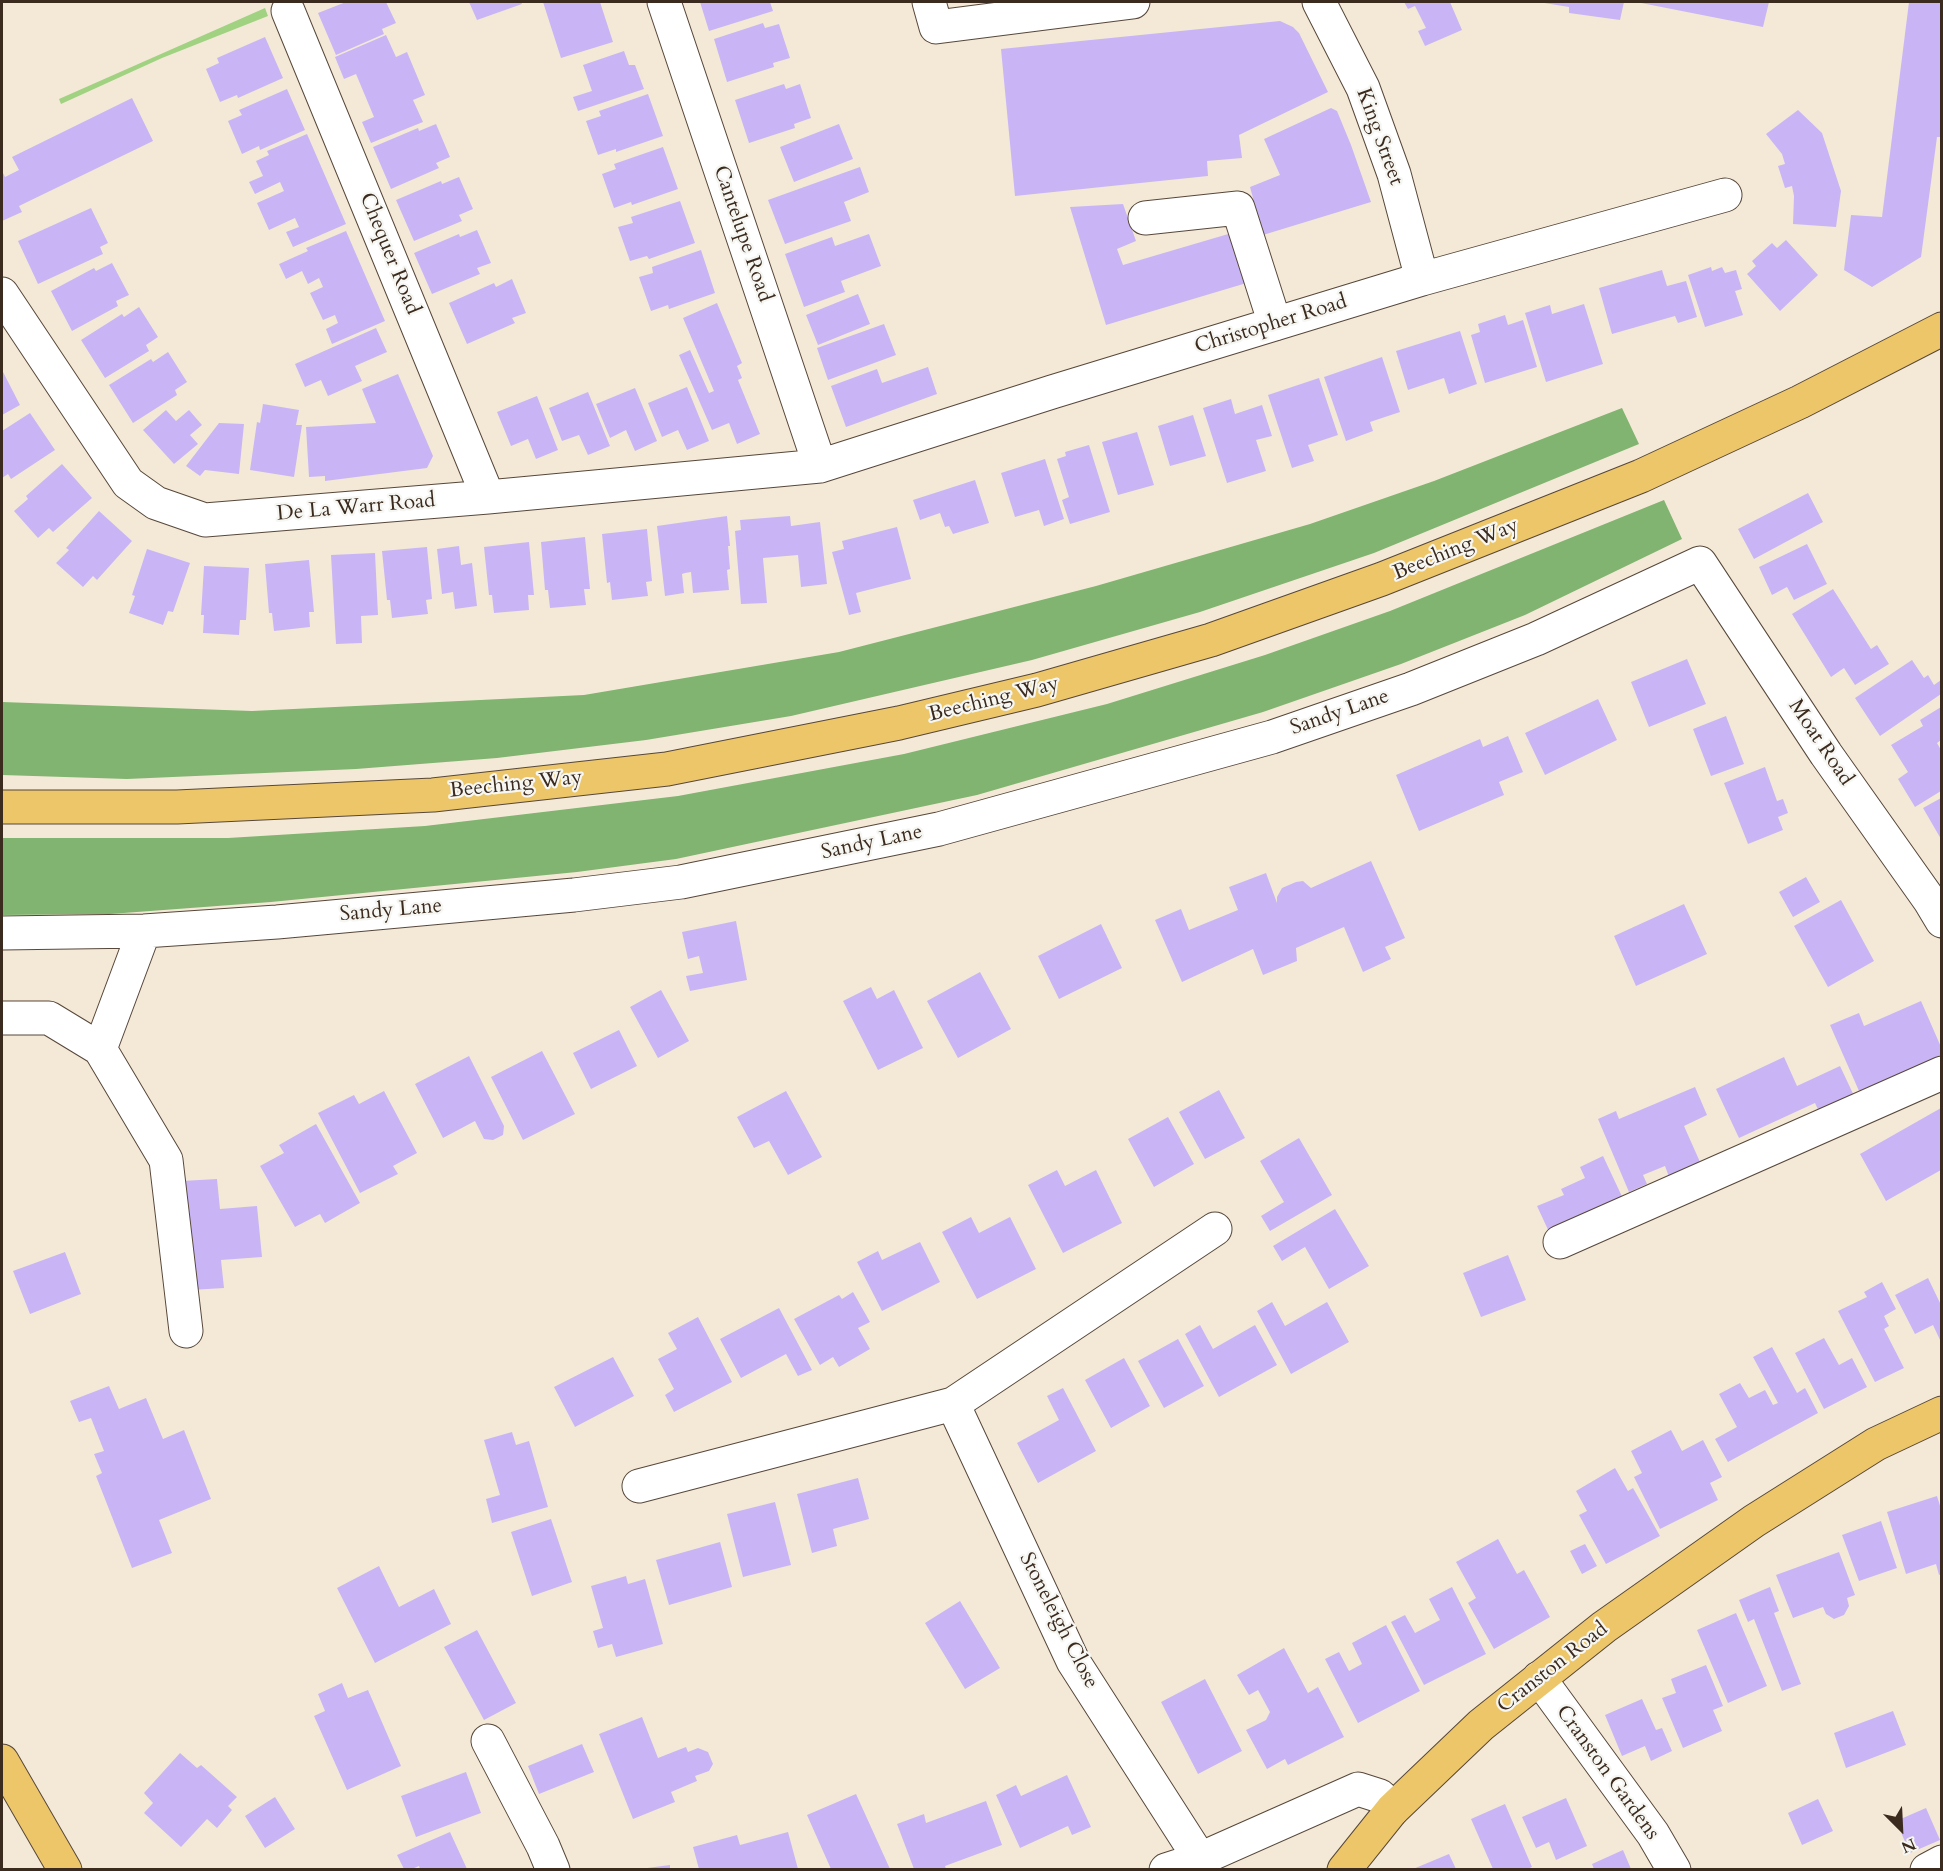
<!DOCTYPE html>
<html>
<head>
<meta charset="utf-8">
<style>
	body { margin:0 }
	#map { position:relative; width:1943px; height:1871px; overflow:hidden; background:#f4e9d7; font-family:Cardo,serif }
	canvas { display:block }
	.frame { position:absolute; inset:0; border:3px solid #3b2a1e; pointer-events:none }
	.north { position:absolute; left:1871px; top:1799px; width:60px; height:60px; -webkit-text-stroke:4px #f6f6f2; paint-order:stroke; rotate:156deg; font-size:16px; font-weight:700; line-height:24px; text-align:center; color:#3b2a1e }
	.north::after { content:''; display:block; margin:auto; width:21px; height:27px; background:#3b2a1e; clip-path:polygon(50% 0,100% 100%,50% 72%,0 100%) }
</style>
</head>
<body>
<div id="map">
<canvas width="1943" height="1871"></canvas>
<div class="frame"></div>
<div class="north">N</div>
</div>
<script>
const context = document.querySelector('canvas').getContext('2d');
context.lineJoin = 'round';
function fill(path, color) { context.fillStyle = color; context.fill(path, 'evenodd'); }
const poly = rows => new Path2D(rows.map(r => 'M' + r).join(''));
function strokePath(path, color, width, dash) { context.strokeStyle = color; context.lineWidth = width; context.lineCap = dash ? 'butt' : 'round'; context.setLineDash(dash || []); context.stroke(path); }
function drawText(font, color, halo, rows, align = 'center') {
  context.font = font + ' Cardo,serif'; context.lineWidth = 4.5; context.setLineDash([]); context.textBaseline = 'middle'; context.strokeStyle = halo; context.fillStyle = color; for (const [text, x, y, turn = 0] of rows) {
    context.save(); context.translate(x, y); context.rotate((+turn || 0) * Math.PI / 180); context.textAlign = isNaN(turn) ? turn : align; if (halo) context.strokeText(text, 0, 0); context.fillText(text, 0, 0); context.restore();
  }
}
const green = poly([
	[265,8,268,16,162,58,61,104,59,99]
]);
const forest = poly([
	[1622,408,1639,444,1374,553,1200,612,1032,660,791,716,646,740,497,758,356,769,127,779,2,775,2,702,252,711,584,695,839,652,1096,586,1310,524,1434,481],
	[1664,500,1682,539,1525,615,1401,664,1263,712,977,795,676,859,577,872,271,902,110,914,2,915,2,838,228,838,425,826,678,796,904,754,1107,704,1265,655,1390,611]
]);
const building = poly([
	[346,2,386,2,396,23,382,29,384,34,336,55,318,13],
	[469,2,521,2,522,4,477,20],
	[543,2,600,2,613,42,561,58],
	[700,2,770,2,773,11,709,31],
	[1404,2,1450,2,1462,30,1425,46,1418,31,1426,28,1415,6,1408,9],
	[1538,2,1624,2,1620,20,1569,13,1569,7],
	[1636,2,1769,2,1763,27],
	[1909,2,1941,2,1941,137,1937,137,1921,257,1872,287,1844,270,1851,215,1882,217],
	[1280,21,1293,27,1299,33,1328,92,1239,135,1242,158,1207,161,1208,176,1015,196,1001,49],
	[763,23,765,28,779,24,790,58,773,63,774,67,727,82,714,39],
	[386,35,396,57,407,52,425,95,413,100,423,122,371,143,362,122,374,117,356,74,344,79,335,57],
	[265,37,283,78,238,98,237,95,220,102,206,69,219,63,217,58],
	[624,51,629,65,635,65,644,89,578,111,573,97,592,91,583,65],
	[784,84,786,89,800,84,811,118,794,124,795,128,749,143,735,100],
	[287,89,305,130,260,150,259,146,242,154,228,121,242,115,239,110],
	[648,94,663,136,616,152,616,149,598,155,586,121,601,116,599,111],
	[132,98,153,141,19,206,22,212,2,221,2,171,5,177,19,170,12,157],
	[1331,108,1337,111,1351,145,1371,202,1263,235,1250,187,1280,175,1264,139],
	[1798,110,1822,133,1841,191,1836,227,1793,224,1794,196,1792,186,1785,188,1778,166,1785,164,1782,154,1766,134],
	[436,124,450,157,436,163,439,168,391,189,373,147,418,128,419,131],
	[839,124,853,159,794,182,780,147],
	[307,134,346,224,293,247,286,232,299,227,295,218,269,230,257,203,284,191,280,182,255,194,249,182,263,176,256,161,269,155,267,151],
	[663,147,678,189,632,205,631,202,614,208,602,174,616,169,614,164],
	[860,167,869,192,844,202,851,221,785,244,768,200],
	[459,177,473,209,459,215,462,221,414,241,396,200,441,181,442,184],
	[680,201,695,243,649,259,647,256,630,261,618,227,633,223,631,217],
	[1123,204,1136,241,1117,249,1123,265,1235,232,1250,282,1106,325,1070,207],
	[91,208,108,243,100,247,103,254,38,284,18,241],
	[477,230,491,263,477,268,480,274,432,294,414,253,459,234,460,237],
	[346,231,385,321,332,344,326,329,338,323,335,315,323,320,310,293,323,287,319,278,308,284,302,271,286,279,279,264,308,251,306,248],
	[869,234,881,266,841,281,845,292,804,307,785,254,832,237,835,246],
	[1786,240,1818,275,1780,311,1747,274,1756,266,1752,261,1772,243,1777,248],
	[701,250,715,293,669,309,668,305,651,311,639,277,653,273,652,267],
	[112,263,129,295,116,301,118,306,72,331,51,291,94,268,96,271],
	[1711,267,1712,271,1722,267,1725,273,1736,270,1742,289,1735,291,1743,315,1705,327,1688,275],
	[1662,270,1667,286,1686,281,1697,317,1678,323,1675,316,1612,334,1599,288],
	[512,279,526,313,512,318,515,323,467,344,449,303,494,283,496,287],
	[858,294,870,324,818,345,806,315],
	[717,303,742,363,737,366,742,378,738,380,760,434,737,444,729,423,712,430,679,355,690,350,709,393,714,391,683,318],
	[1584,304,1603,364,1546,382,1525,313,1550,305,1552,314],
	[139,307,158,337,146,345,149,351,105,378,81,340,122,314,124,317],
	[1505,315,1508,325,1523,320,1537,367,1485,383,1471,335,1480,332,1478,324],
	[884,324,896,355,828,380,817,348],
	[376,328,387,352,355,366,362,381,328,396,321,380,305,387,295,364],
	[1460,331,1477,384,1449,394,1444,378,1408,390,1396,351],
	[168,352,187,382,175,390,177,395,133,423,109,385,151,359,153,362],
	[1382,357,1400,412,1370,422,1373,431,1346,441,1324,377],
	[928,367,937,394,846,427,831,386,877,369,882,383],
	[2,370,20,405,2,415],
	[398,374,433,456,427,468,325,481,325,476,309,477,306,427,376,423,362,389],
	[1319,378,1338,435,1308,445,1314,461,1292,468,1268,395],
	[687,387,709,441,687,450,678,430,662,437,648,403],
	[635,388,657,441,635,451,626,430,610,438,596,404],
	[588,392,610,446,588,455,579,435,562,441,549,408],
	[537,396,558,450,536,459,528,439,511,446,497,412],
	[1231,399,1235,414,1262,405,1272,436,1256,440,1266,471,1227,483,1203,408],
	[263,404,299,410,296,425,302,425,294,477,250,470,257,422,260,423],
	[166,410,176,421,189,410,202,425,190,435,198,444,174,464,143,430],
	[30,413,55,450,11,479,8,474,2,478,2,431],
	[1193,415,1206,456,1170,466,1158,426],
	[219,423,244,424,239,474,205,470,200,476,186,466],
	[1137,432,1154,485,1118,495,1102,442],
	[1089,445,1110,512,1070,524,1062,500,1069,497,1057,459,1066,456,1065,452],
	[1045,459,1064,519,1044,526,1039,510,1015,517,1001,473],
	[62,464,92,498,53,532,49,528,38,538,14,511,28,499,26,496],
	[975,480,989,523,953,534,949,526,945,527,940,513,920,520,913,500],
	[1808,493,1823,522,1754,559,1738,529],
	[99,511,132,541,97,580,93,576,83,587,56,563,69,550,66,548],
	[727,516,730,546,728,546,730,569,727,570,729,590,693,593,691,572,685,573,682,574,684,593,665,596,657,526],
	[790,516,791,526,820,522,827,584,801,587,798,555,763,558,767,603,741,604,735,531,741,530,740,520],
	[897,527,911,579,856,593,861,612,849,615,832,552,844,549,842,541],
	[647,529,652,581,646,582,648,596,612,600,610,582,607,583,602,534],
	[585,537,590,589,584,589,586,605,550,608,548,590,545,590,541,542],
	[529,542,534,595,528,595,529,610,494,613,492,595,489,595,484,547],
	[1807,544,1827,584,1794,600,1787,587,1772,595,1759,567],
	[459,546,461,565,472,563,477,606,455,609,453,592,442,594,437,549],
	[427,547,432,599,426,600,428,614,392,618,390,600,387,600,382,551],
	[147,549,190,563,173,612,168,611,163,625,129,613,135,596,132,595],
	[375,553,378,615,361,616,362,643,336,644,331,555],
	[309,560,314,612,309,612,310,627,274,631,272,613,269,613,265,564],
	[204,566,249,568,246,620,240,620,239,635,203,633,204,615,201,615],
	[1833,589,1871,649,1877,645,1889,664,1855,685,1844,668,1831,677,1792,614],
	[1687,659,1706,704,1649,727,1631,682],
	[1912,660,1924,678,1928,675,1934,685,1941,680,1941,694,1880,736,1855,698],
	[1598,699,1617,740,1545,775,1525,733],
	[1941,707,1941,740,1937,743,1941,750,1941,791,1915,807,1898,779,1908,772,1891,745,1923,726,1920,720],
	[1726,716,1744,764,1711,776,1693,729],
	[1508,736,1523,772,1499,782,1504,795,1419,831,1396,775,1480,739,1483,747],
	[1765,767,1777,801,1783,799,1788,813,1778,817,1783,830,1748,844,1724,783],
	[1941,798,1941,839,1923,808],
	[1371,861,1405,938,1385,947,1391,959,1363,972,1344,927,1296,948,1297,961,1263,975,1253,949,1182,982,1155,920,1181,909,1189,930,1238,910,1229,887,1266,873,1277,903,1277,897,1282,888,1296,882,1303,881,1311,888],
	[1806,877,1820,902,1793,917,1779,892],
	[1841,900,1874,961,1828,987,1794,926],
	[1684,904,1707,954,1636,986,1614,936],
	[736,921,747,980,690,991,686,976,703,973,699,956,688,959,682,932],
	[1101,924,1122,968,1059,999,1038,956],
	[980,972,1011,1029,958,1058,927,1001],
	[871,987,877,999,894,990,923,1048,878,1070,843,1001],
	[661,990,689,1041,658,1058,630,1007],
	[1921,1001,1941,1047,1941,1065,1880,1092,1876,1084,1859,1091,1830,1025,1859,1013,1864,1026],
	[619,1030,637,1066,591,1089,573,1053],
	[542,1051,575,1114,523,1140,491,1077],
	[469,1056,504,1126,503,1135,493,1140,484,1139,475,1121,443,1138,415,1084],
	[1784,1057,1797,1086,1840,1066,1856,1100,1821,1116,1815,1103,1739,1138,1716,1089],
	[1695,1087,1707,1115,1684,1126,1704,1171,1672,1185,1665,1166,1643,1175,1647,1184,1629,1192,1598,1119,1616,1111,1619,1119],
	[1219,1090,1245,1138,1205,1159,1179,1112],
	[384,1091,417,1153,393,1166,398,1174,360,1193,318,1113,354,1095,359,1104],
	[786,1091,822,1157,788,1175,769,1141,754,1148,737,1117],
	[1941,1108,1941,1170,1886,1201,1860,1154],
	[1168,1117,1194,1164,1154,1187,1128,1139],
	[316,1124,360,1203,325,1223,320,1214,295,1227,260,1166,284,1153,279,1145],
	[1299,1138,1332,1195,1270,1231,1261,1216,1284,1202,1260,1161],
	[1603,1156,1626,1205,1550,1234,1537,1206,1564,1195,1561,1189,1585,1178,1580,1167],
	[1057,1170,1065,1186,1096,1170,1122,1223,1063,1253,1028,1185],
	[217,1179,220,1209,257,1206,262,1257,221,1260,224,1288,191,1290,182,1181],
	[1335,1209,1369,1266,1329,1289,1305,1247,1282,1261,1273,1246],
	[971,1217,979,1233,1010,1217,1036,1269,977,1299,942,1232],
	[920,1242,940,1282,882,1311,857,1262,878,1251,882,1260],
	[65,1252,81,1294,30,1314,13,1271],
	[1508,1255,1526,1300,1481,1317,1463,1273],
	[1928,1278,1941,1305,1941,1342,1933,1325,1915,1334,1895,1295],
	[1882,1282,1896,1309,1884,1316,1889,1326,1884,1329,1904,1368,1875,1382,1838,1311,1867,1297,1864,1292],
	[853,1292,870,1322,858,1328,870,1349,839,1367,833,1357,820,1365,794,1319,839,1295,842,1299],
	[1272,1302,1285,1326,1327,1302,1349,1342,1291,1374,1257,1311],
	[779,1308,812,1370,798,1376,786,1354,741,1378,720,1339],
	[698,1317,732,1382,674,1412,665,1395,674,1389,658,1359,677,1349,668,1333],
	[1200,1325,1213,1349,1255,1325,1277,1365,1219,1397,1185,1334],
	[1824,1338,1839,1365,1852,1358,1867,1387,1824,1409,1795,1353],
	[1178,1339,1204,1386,1164,1408,1138,1361],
	[1772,1347,1797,1393,1805,1388,1818,1413,1728,1462,1715,1439,1737,1427,1719,1394,1740,1383,1749,1398,1765,1390,1773,1405,1778,1403,1753,1357],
	[613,1357,634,1396,575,1427,554,1387],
	[1124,1358,1150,1406,1111,1428,1085,1380],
	[109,1386,119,1409,146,1398,163,1439,184,1430,211,1499,159,1520,172,1553,132,1568,96,1476,102,1473,94,1454,104,1451,91,1418,79,1422,70,1401],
	[1063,1388,1096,1451,1038,1483,1017,1443,1059,1420,1047,1396],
	[1671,1430,1682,1451,1703,1440,1722,1477,1710,1483,1718,1500,1660,1529,1634,1477,1642,1473,1631,1451],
	[512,1432,516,1445,529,1441,548,1507,492,1523,486,1499,500,1495,484,1440],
	[1615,1468,1628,1491,1633,1488,1660,1536,1606,1564,1579,1515,1587,1511,1576,1491],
	[858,1478,869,1519,833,1529,837,1546,812,1553,797,1494],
	[1937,1496,1941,1509,1941,1574,1939,1575,1936,1564,1906,1574,1887,1512],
	[775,1502,791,1565,743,1577,727,1514],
	[551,1519,572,1582,532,1596,511,1532],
	[1881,1521,1897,1568,1859,1581,1842,1535],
	[1498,1539,1517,1574,1524,1570,1550,1617,1494,1649,1468,1603,1476,1598,1456,1562],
	[720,1542,732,1587,669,1605,656,1560],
	[1585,1544,1597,1566,1582,1574,1570,1551],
	[1839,1552,1855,1595,1847,1598,1849,1606,1844,1615,1834,1619,1826,1614,1823,1607,1793,1618,1776,1575],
	[379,1566,399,1607,434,1589,451,1624,375,1663,337,1588],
	[626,1576,628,1584,645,1579,663,1644,616,1657,612,1644,598,1648,593,1631,603,1628,591,1586],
	[1452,1587,1486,1654,1424,1685,1391,1622,1405,1615,1415,1633,1440,1620,1429,1599],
	[1770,1587,1779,1611,1774,1613,1801,1684,1782,1691,1754,1619,1748,1622,1739,1600],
	[960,1601,1000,1668,965,1689,925,1623],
	[1736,1613,1767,1686,1728,1703,1697,1630],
	[1386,1625,1420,1691,1358,1723,1325,1659,1339,1652,1349,1671,1362,1664,1352,1643],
	[477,1630,516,1703,484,1720,444,1647],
	[1284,1648,1308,1693,1318,1687,1344,1737,1288,1765,1285,1759,1267,1769,1246,1730,1266,1720,1270,1712,1258,1690,1249,1695,1237,1675],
	[1706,1665,1723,1706,1713,1710,1722,1731,1683,1748,1662,1698,1676,1693,1671,1679],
	[1205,1679,1242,1751,1198,1774,1161,1702],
	[342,1683,348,1698,368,1690,401,1766,347,1790,314,1716,325,1711,318,1694],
	[1642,1699,1656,1730,1662,1728,1672,1751,1651,1761,1645,1746,1622,1756,1605,1715],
	[1893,1711,1906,1745,1846,1768,1834,1733],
	[642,1717,658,1758,686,1747,688,1752,698,1748,708,1752,713,1764,709,1771,695,1776,697,1781,671,1792,675,1802,633,1819,599,1734],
	[582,1744,594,1772,539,1794,528,1766],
	[180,1753,197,1768,201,1765,237,1797,228,1806,232,1810,217,1828,207,1819,181,1847,144,1813,153,1803,144,1793],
	[466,1772,481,1813,416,1837,401,1796],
	[1067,1775,1091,1827,1072,1835,1068,1826,1020,1848,996,1795,1016,1785,1021,1796],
	[856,1794,890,1869,831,1869,807,1815],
	[275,1797,295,1829,265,1848,245,1816],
	[1566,1798,1587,1846,1556,1860,1549,1842,1536,1848,1522,1817],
	[1818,1799,1833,1831,1802,1845,1788,1813],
	[986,1801,1002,1845,945,1866,946,1869,914,1869,897,1824,924,1814,926,1823],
	[1505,1804,1532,1867,1527,1869,1493,1869,1471,1819],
	[1926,1808,1940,1840,1910,1853,1896,1821],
	[450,1832,467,1869,420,1869,419,1866,412,1869,404,1869,397,1855],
	[788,1832,798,1869,699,1869,693,1847,737,1835,740,1845],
	[1623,1850,1631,1869,1594,1869,1592,1864],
	[1449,1854,1456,1869,1413,1869],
	[670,1865,670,1869,647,1869,647,1868]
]);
const minor = poly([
	[664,2,820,466],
	[929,2,936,27,1133,2],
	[1319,2,1363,88,1394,174,1422,279],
	[288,11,488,497],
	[1145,218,1238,208,1275,324],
	[2,294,128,483,156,503,205,520,488,497,820,466,1052,392,1422,279,1725,195],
	[2,933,144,931,277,922,574,895,681,882,939,829,1272,737,1411,689,1536,639,1700,563,1826,754,1930,901,1942,921],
	[2,1018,49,1018,100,1049,144,931],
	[100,1049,166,1160,186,1331],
	[1560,1242,1942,1073],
	[639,1486,953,1404],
	[1539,1678,1653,1834,1674,1870],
	[488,1741,543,1846,553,1870],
	[1200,1859,1073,1661,953,1404,1215,1229],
	[1166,1870,1200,1859,1358,1789,1380,1796,1392,1810],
	[1927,1870,1942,1862]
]);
const major = poly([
	[2,1761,65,1870],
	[1344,1870,1392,1810,1481,1725,1604,1627,1754,1521,1876,1444,1942,1413]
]);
const highway = poly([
	[2,807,177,807,433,795,667,769,899,723,1037,690,1211,640,1382,579,1641,476,1800,402,1942,329]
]);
const streetNames = [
	["King Street",1379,137,70],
	["Cantelupe Road",742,234,71],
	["Chequer Road",389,254,68],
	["Christopher Road",1271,325,-17],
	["De La Warr Road",356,508,-5],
	["Beeching Way",1456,550,-22],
	["Beeching Way",994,700,-14],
	["Sandy Lane",1340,713,-19],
	["Moat Road",1820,743,56],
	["Beeching Way",516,785,-6],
	["Sandy Lane",872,843,-12],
	["Sandy Lane",391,911,-5],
	["Stoneleigh Close",1058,1621,63],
	["Cranston Road",1553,1668,-38],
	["Cranston Gardens",1607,1773,54]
];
fill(green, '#a0d282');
fill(forest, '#80b470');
fill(building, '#c9b5f5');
strokePath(minor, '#57473a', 35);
strokePath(major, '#57473a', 35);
strokePath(highway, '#57473a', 35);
strokePath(minor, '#fff', 33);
strokePath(major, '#ecc669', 33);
strokePath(highway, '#ecc669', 33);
drawText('21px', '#3b2a1e', '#f6f6f2', streetNames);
</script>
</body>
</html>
